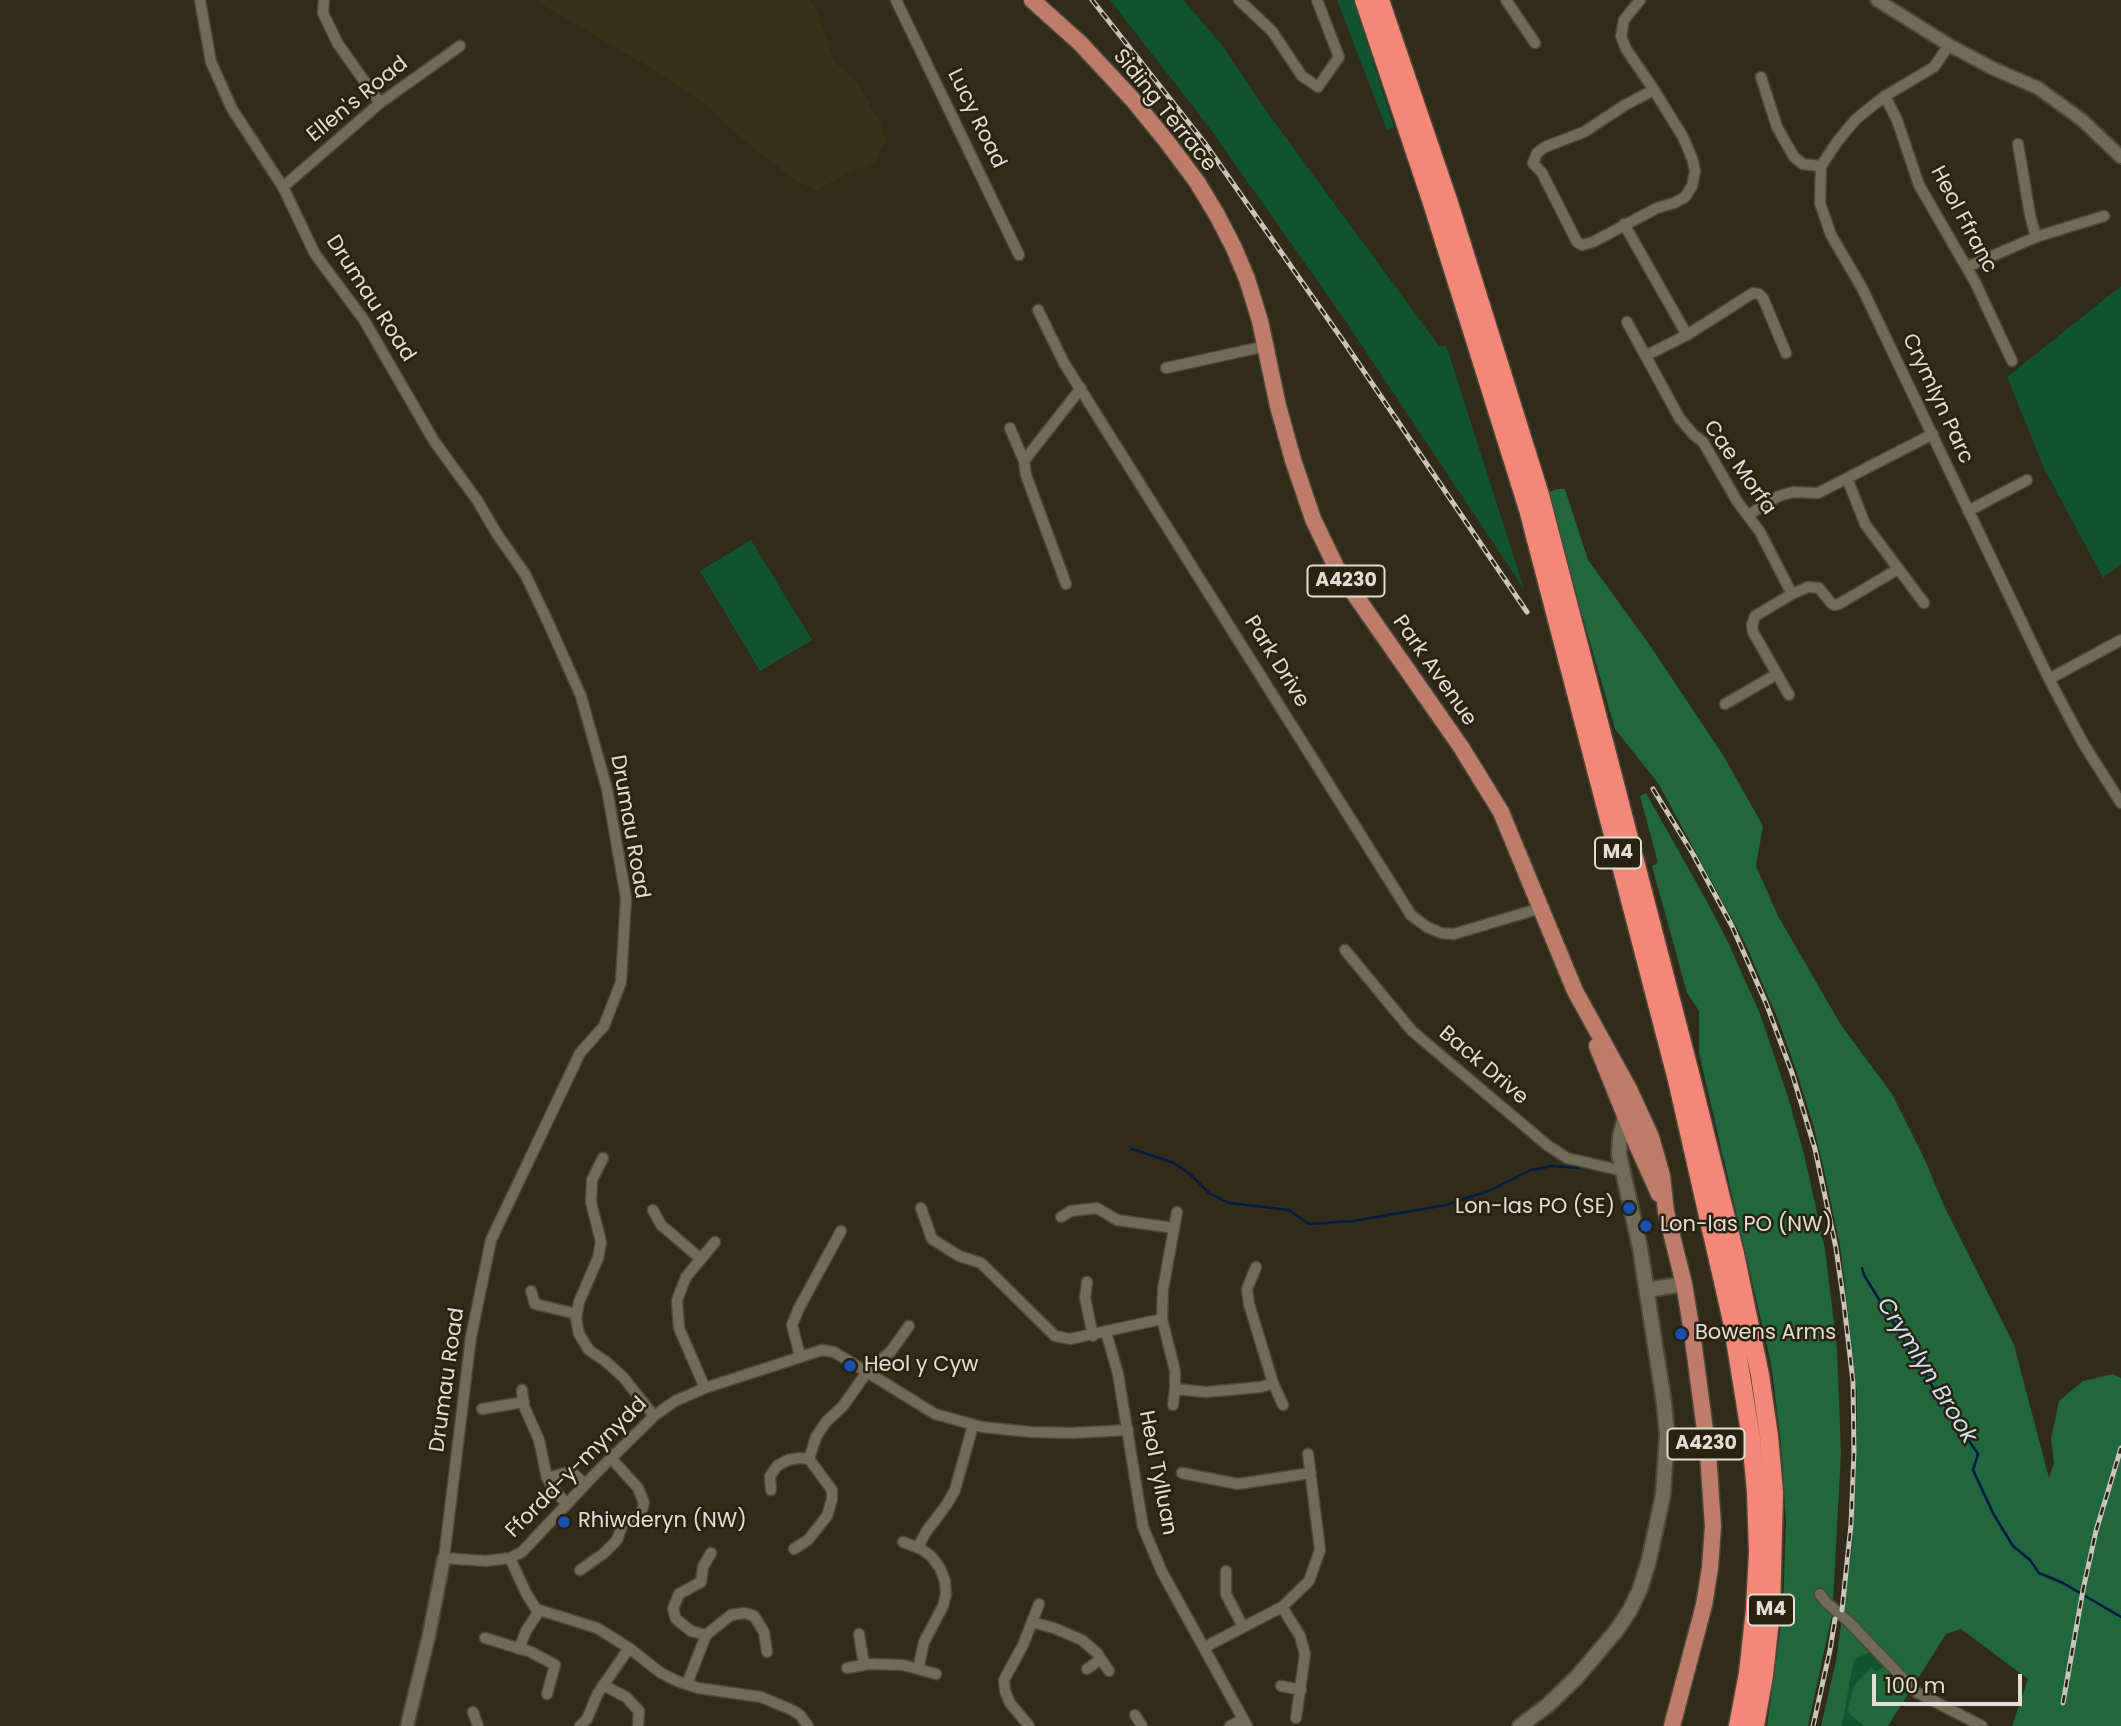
<!DOCTYPE html>
<html>
<head>
<meta charset="utf-8">
<style>
	body { margin:0 }
	#map { position:relative; width:2121px; height:1726px; overflow:hidden; background:#312b1a; font-family:Poppins,sans-serif }
	canvas { display:block }
	.scale { position:absolute; left:1872px; top:1674px; width:150px; height:32px; box-sizing:border-box; border:4px solid #e1ded3; border-top:0; padding-left:9px; font-size:21px; line-height:24px; white-space:nowrap; color:#e1ded3; -webkit-text-stroke:5px #272211; paint-order:stroke }
</style>
</head>
<body>
<div id="map">
<canvas width="2121" height="1726"></canvas>
<div class="scale">100 m</div>
</div>
<script>
const context = document.querySelector('canvas').getContext('2d');
context.lineJoin = 'round';
function fill(path, color) { context.fillStyle = color; context.fill(path, 'evenodd'); }
const poly = rows => new Path2D(rows.map(r => 'M' + r).join(''));
function strokePath(path, color, width, dash) { context.strokeStyle = color; context.lineWidth = width; context.lineCap = dash ? 'butt' : 'round'; context.setLineDash(dash || []); context.stroke(path); }
function drawText(font, color, halo, rows, align = 'center') {
  context.font = font + ' Poppins,sans-serif'; context.lineWidth = 5; context.setLineDash([]); context.textBaseline = 'middle'; context.strokeStyle = halo; context.fillStyle = color; for (const [text, x, y, turn = 0] of rows) {
    context.save(); context.translate(x, y); context.rotate((+turn || 0) * Math.PI / 180); context.textAlign = isNaN(turn) ? turn : align; if (halo) context.strokeText(text, 0, 0); context.fillText(text, 0, 0); context.restore();
  }
}
const built = poly([
	[541,0,810,0,815,6,834,61,857,82,880,122,886,140,874,163,854,170,817,190,798,182,742,139,706,105,644,64,539,3]
]);
const green = poly([
	[1110,0,1183,0,1221,44,1272,119,1439,346,1446,345,1524,589,1345,320,1209,127],
	[1337,0,1353,0,1394,127,1387,130],
	[2121,286,2121,564,2103,578,2044,468,2007,377],
	[751,540,812,640,760,671,700,571],
	[1871,1652,1883,1667,1876,1671,1850,1713,1863,1726,1842,1726,1854,1660]
]);
const forest = poly([
	[1557,489,1565,489,1588,560,1649,644,1723,755,1763,826,1756,866,1778,916,1841,1025,1892,1094,1924,1158,1945,1208,2014,1345,2049,1478,2054,1463,2051,1439,2059,1401,2083,1381,2113,1374,2121,1378,2121,1726,2012,1726,2028,1679,1961,1629,1946,1634,1888,1726,1863,1726,1849,1713,1848,1709,1854,1686,1871,1667,1876,1671,1883,1667,1870,1652,1854,1660,1842,1726,1821,1726,1836,1661,1852,1547,1856,1471,1857,1393,1841,1251,1826,1179,1814,1128,1796,1070,1778,1019,1744,941,1658,783,1615,729,1547,493],
	[1646,793,1705,898,1728,942,1760,1014,1787,1094,1804,1154,1825,1249,1837,1348,1841,1453,1833,1602,1822,1588,1813,1594,1832,1615,1808,1726,1767,1726,1783,1611,1786,1522,1781,1443,1771,1363,1699,1053,1699,1011,1687,993,1652,866,1658,863,1640,796]
]);
const stream = poly([
	[1132,1149,1174,1163,1191,1175,1209,1193,1229,1203,1289,1210,1309,1224,1353,1221,1446,1205,1491,1190,1531,1170,1552,1166,1579,1168],
	[1862,1268,1864,1275,1934,1389,1978,1454,1973,1470,1994,1515,2013,1546,2030,1560,2039,1573,2063,1583,2121,1617]
]);
const minor = poly([
	[200,0,211,62,232,109,283,187,315,254,364,320,434,441,477,500,497,534,525,574,548,622,581,696,607,789,626,898,621,982,604,1026,580,1053,491,1240,471,1337,444,1558,486,1561,510,1558,522,1552,595,1474,654,1416,675,1401,705,1388,822,1350,834,1352,844,1358,935,1414,982,1427,1031,1432,1073,1433,1128,1430],
	[324,0,323,13,338,44,380,103],
	[896,0,1019,255],
	[1239,0,1272,31,1302,76,1318,87,1339,57,1317,0],
	[1506,0,1535,43],
	[1640,0,1624,20,1621,36,1626,49,1654,90,1683,137,1692,158,1695,171,1692,186,1685,197,1674,203,1657,208,1593,242,1582,245,1577,242,1542,173,1533,163,1537,153,1545,147,1584,132,1625,105,1654,90],
	[1949,45,1934,67,1885,96,1856,119,1837,142,1821,166,1820,203,1831,235,1862,288,2049,679,2083,743,2121,803],
	[1761,77,1777,127,1794,157,1803,164,1821,166],
	[1885,96,1897,120,1919,185,1975,282,2012,361],
	[2018,144,2030,215,2036,237],
	[283,187,380,103,460,46],
	[1624,224,1687,335],
	[1967,267,2036,237,2104,216],
	[1038,310,1064,363,1411,915,1427,927,1441,933,1454,934,1541,908],
	[1627,322,1680,419,1694,435,1703,442,1737,501,1760,532,1792,594,1808,587,1819,588,1831,603,1834,605,1839,604,1898,569],
	[1647,355,1687,335,1753,293,1759,294,1763,298,1786,353],
	[1166,368,1266,346],
	[1010,428,1024,461,1026,475,1066,584],
	[1024,461,1081,388],
	[1847,478,1865,524,1924,603],
	[1968,511,2027,480],
	[1748,515,1779,496,1793,492,1818,493,1933,434],
	[2049,679,2121,640],
	[1789,695,1753,632,1752,625,1755,616,1792,594],
	[1725,704,1777,674],
	[1345,950,1412,1031,1547,1145,1567,1158,1623,1171],
	[603,1158,592,1180,591,1202,601,1242,598,1258,579,1302,576,1318,579,1334,589,1350,605,1361,623,1377,654,1416],
	[921,1208,932,1239,959,1256,981,1263,1055,1336,1070,1339,1162,1319],
	[653,1210,661,1225,701,1259],
	[1061,1217,1071,1211,1097,1208,1117,1220,1174,1228],
	[1256,1267,1247,1289,1249,1304,1273,1383,1283,1405],
	[1087,1282,1085,1298,1093,1336],
	[531,1291,535,1304,577,1314],
	[1106,1332,1118,1374,1143,1527,1162,1572,1247,1726],
	[800,1356,792,1325,799,1308,841,1231],
	[705,1388,679,1328,677,1300,686,1277,715,1242],
	[1175,1389,1206,1392,1261,1387,1273,1383],
	[522,1390,524,1406,539,1440,547,1478,554,1490,567,1504],
	[1173,1405,1175,1389,1175,1371,1162,1319,1163,1289,1177,1212],
	[482,1409,524,1402],
	[809,1459,816,1437,826,1422,843,1406,867,1372,891,1351,909,1326],
	[1182,1473,1238,1484,1311,1473],
	[547,1478,565,1473,574,1474,585,1484],
	[771,1490,770,1476,777,1466,788,1460,800,1458,809,1459,832,1490,832,1499,827,1516,808,1540,794,1549],
	[903,1542,921,1549,931,1556,940,1568,945,1581,946,1594,943,1606,924,1642,918,1669],
	[918,1547,926,1532,947,1504,955,1490,973,1425],
	[510,1558,526,1593,536,1609,597,1628,629,1648,661,1673,677,1681,698,1688,761,1697,792,1710,800,1715,808,1726],
	[580,1570,603,1554,617,1540,624,1520,640,1517,644,1503,638,1488,611,1458],
	[1226,1571,1226,1594,1243,1627],
	[1820,1594,1826,1602,1849,1622,1916,1692,1982,1726],
	[1282,1607,1300,1636,1305,1654,1296,1718],
	[1032,1622,1054,1628,1082,1640,1097,1653,1109,1671],
	[859,1634,864,1665],
	[706,1635,691,1631,676,1619,673,1609,679,1594,701,1582,703,1567,711,1553],
	[485,1638,531,1652,555,1665,547,1694],
	[1205,1647,1282,1607,1309,1581,1320,1550,1308,1454],
	[519,1649,526,1631,539,1611],
	[847,1668,870,1664,903,1665,936,1674],
	[1087,1669,1101,1659],
	[687,1684,706,1635,731,1615,745,1613,754,1616,764,1632,767,1652],
	[603,1685,626,1697,639,1711,638,1726],
	[1281,1686,1301,1690],
	[473,1712,478,1726],
	[1135,1715,1142,1726],
	[580,1726,587,1719,598,1693,629,1648],
	[1029,1726,1010,1703,1005,1691,1004,1680,1023,1645,1039,1604],
	[1230,1726,1243,1719]
]);
const tertiary = poly([
	[1877,0,1949,45,1992,68,2038,88,2082,120,2121,157],
	[407,1726,429,1635,444,1558]
]);
const secondary = poly([
	[1647,1290,1684,1284],
	[1520,1726,1548,1705,1577,1677,1616,1631,1630,1610,1640,1589,1649,1560,1663,1495,1667,1434,1664,1403,1640,1248,1619,1154,1620,1137,1625,1117]
]);
const primary = poly([
	[1032,0,1080,43,1133,100,1168,143,1197,182,1217,215,1234,248,1247,279,1260,321,1278,406,1293,460,1313,519,1337,569,1461,747,1501,812,1575,991,1629,1089,1651,1137,1662,1176,1666,1212,1684,1284,1692,1332,1708,1453,1713,1526,1710,1568,1704,1605,1672,1726],
	[1597,1046,1637,1145,1659,1194]
]);
const motorway = poly([
	[1364,0,1432,203,1528,509,1677,1080,1732,1321,1751,1438,1756,1492,1758,1552,1755,1609,1748,1673,1738,1726],
	[1380,0,1449,203,1540,495,1691,1077,1735,1254,1760,1375,1769,1436,1774,1492,1771,1611,1764,1675,1755,1726]
]);
const rail = poly([
	[1092,0,1204,142,1344,342,1527,612],
	[1653,789,1693,854,1732,926,1766,1003,1792,1073,1815,1149,1836,1248,1844,1304,1853,1382,1854,1452,1851,1525,1842,1610],
	[2063,1703,2083,1590,2096,1531,2121,1448],
	[1813,1726,1830,1650,1835,1619]
]);
const markers = [
	[1629,1208,7,"#1a4fb4"],
	[1646,1226,7,"#1a4fb4"],
	[1681,1334,7,"#1a4fb4"],
	[850,1366,7,"#1a4fb4"],
	[564,1522,7,"#1a4fb4"]
];
const shields = [
	[1346,581,77],
	[1618,853,46],
	[1706,1444,77],
	[1771,1610,46]
];
const shieldNames = [
	["A4230",1346,581],
	["M4",1618,853],
	["A4230",1706,1444],
	["M4",1771,1610]
];
const streetNames = [
	["Ellen's Road",358,100,-39],
	["Siding Terrace",1164,111,51],
	["Lucy Road",976,119,64],
	["Heol Ffranc",1963,220,62],
	["Drumau Road",370,299,57],
	["Crymlyn Parc",1937,399,65],
	["Cae Morfa",1739,468,55],
	["Park Drive",1276,662,58],
	["Park Avenue",1434,671,55],
	["Drumau Road",629,827,80],
	["Back Drive",1483,1066,40],
	["Drumau Road",448,1380,-82],
	["Ffordd-y-mynydd",577,1468,-45],
	["Heol Tylluan",1157,1473,79]
];
const poiNames = [
	["Lon-las PO (SE)",1615,1208,"right"],
	["Lon-las PO (NW)",1660,1226],
	["Bowens Arms",1695,1334],
	["Heol y Cyw",864,1366],
	["Rhiwderyn (NW)",578,1522]
];
const waterNames = [
	["Crymlyn Brook",1926,1371,58]
];
fill(built, '#393119');
fill(green, '#105530');
fill(forest, '#20663e');
strokePath(stream, '#031b40', 2.5);
strokePath(minor, '#4d493a', 13);
strokePath(tertiary, '#4d493a', 16);
strokePath(secondary, '#4d493a', 18);
strokePath(primary, '#4d493a', 19);
strokePath(motorway, '#4d493a', 21);
strokePath(minor, '#716b58', 10);
strokePath(tertiary, '#716b58', 12);
strokePath(secondary, '#716b58', 14);
strokePath(primary, '#c07c6b', 16);
strokePath(motorway, '#f48878', 18);
strokePath(rail, '#c9c5ba', 5);
strokePath(rail, '#272211', 2.5, [8]);
for (const [x, y, r, color] of markers) { const dot = new Path2D(); dot.arc(x, y, r, 0, 2 * Math.PI); context.fillStyle = color; context.fill(dot); strokePath(dot, '#272211', 2.5); }
for (const [x, y, w] of shields) { const box = new Path2D(); box.roundRect(x - w / 2, y - 15.5, w, 31, 5); context.fillStyle = '#272211'; context.fill(box); strokePath(box, '#e1ded3', 2); }
drawText('bold 19px', '#e1ded3', null, shieldNames);
drawText('21px', '#e1ded3', '#272211', streetNames);
drawText('21px', '#e1ded3', '#272211', poiNames, 'left');
drawText('italic 23px', '#d3deee', '#272211', waterNames);
</script>
</body>
</html>
